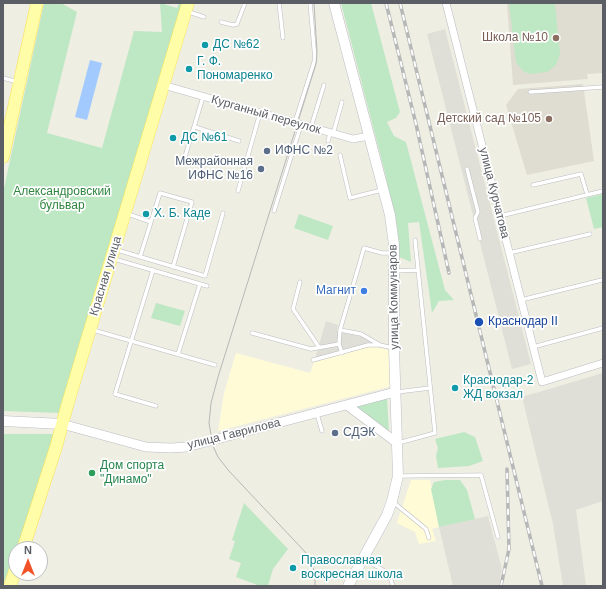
<!DOCTYPE html>
<html>
<head>
<meta charset="utf-8">
<style>
	body { margin:0 }
	#map { position:relative; width:606px; height:589px; overflow:hidden; background:#efeee3; font-family:Arial,sans-serif }
	canvas { display:block }
	.frame { position:absolute; inset:0; border:4px solid #5b5e64; pointer-events:none }
	.north { position:absolute; left:8px; top:541px; width:40px; height:40px; box-sizing:border-box; background:#fff; border:1px solid #bdbfc1; border-radius:50%; rotate:0deg; font-size:11px; font-weight:700; line-height:16px; text-align:center; color:#5b5e64 }
	.north::after { content:''; display:block; margin:auto; width:14px; height:18px; background:#f15227; clip-path:polygon(50% 0,100% 100%,50% 72%,0 100%) }
</style>
</head>
<body>
<div id="map">
<canvas width="606" height="589"></canvas>
<div class="frame"></div>
<div class="north">N</div>
</div>
<script>
const context = document.querySelector('canvas').getContext('2d');
context.lineJoin = 'round';
function fill(path, color) { context.fillStyle = color; context.fill(path, 'evenodd'); }
const poly = rows => new Path2D(rows.map(r => 'M' + r).join(''));
function strokePath(path, color, width, dash) { context.strokeStyle = color; context.lineWidth = width; context.lineCap = dash ? 'butt' : 'round'; context.setLineDash(dash || []); context.stroke(path); }
function drawText(font, color, halo, rows, align = 'center') {
  context.font = font + ' Arial,sans-serif'; context.lineWidth = 3.5; context.setLineDash([]); context.textBaseline = 'middle'; context.strokeStyle = halo; context.fillStyle = color; for (const [text, x, y, turn = 0] of rows) {
    context.save(); context.translate(x, y); context.rotate((+turn || 0) * Math.PI / 180); context.textAlign = isNaN(turn) ? turn : align; if (halo) context.strokeText(text, 0, 0); context.fillText(text, 0, 0); context.restore();
  }
}
const commercial = poly([
	[370,346,390,350,391,385,388,387,218,431,224,393,236,353,310,373,314,362],
	[411,480,430,480,439,527,432,529,436,541,419,544,415,532,397,523]
]);
const industrial = poly([
	[445,29,531,364,512,369,427,34],
	[326,321,338,325,337,331,362,337,379,347,370,346,314,362],
	[603,373,603,501,576,510,586,586,563,586,553,524,522,397],
	[488,516,502,569,499,586,453,586,439,527]
]);
const education = poly([
	[507,3,603,3,603,73,587,74,588,79,513,85],
	[583,84,594,161,527,175,506,105,518,89]
]);
const green = poly([
	[44,3,61,3,77,12,47,133,102,148,134,31,162,32,160,3,177,8,179,3,182,3,59,413,3,411,3,193],
	[341,3,371,3,400,112,396,118,387,122,394,136,406,142,445,290,454,300,439,301,432,313,419,222,408,223,411,262,399,257,398,233,385,173],
	[509,3,555,3,560,54,556,65,547,72,530,74,523,71,516,62],
	[603,194,603,227,594,229,586,198],
	[299,214,333,226,328,240,294,228],
	[156,303,185,311,180,326,151,318],
	[387,398,389,431,354,406],
	[464,432,475,437,483,461,469,466,438,468,436,456,438,448,435,439],
	[3,434,57,434,3,586],
	[445,480,460,480,467,490,475,519,439,527,431,489,434,482],
	[244,503,288,549,273,569,268,586,260,586,236,577,241,563,229,559,235,541,232,540]
]);
const water = poly([
	[90,60,102,63,87,120,75,117]
]);
const service = poly([
	[279,3,283,38],
	[189,12,204,17],
	[221,22,233,25,237,24,245,3],
	[3,78,18,82],
	[530,92,603,87],
	[295,122,315,59,310,3],
	[195,127,239,141],
	[311,127,324,85],
	[333,134,342,102],
	[328,141,330,133],
	[340,155,350,198,382,190],
	[184,160,203,97],
	[467,169,478,212,475,218,480,239],
	[533,185,581,174,587,194],
	[238,191,260,113],
	[274,211,301,125],
	[128,214,151,222],
	[500,216,603,191],
	[117,250,205,276,223,213],
	[393,253,382,253,364,248,340,330,361,334,380,345,393,348],
	[509,253,590,234],
	[140,257,160,193,192,202,173,267],
	[114,259,207,286],
	[153,270,115,394,156,406],
	[394,271,417,270],
	[300,282,293,309,319,347],
	[521,300,602,280],
	[93,330,215,365],
	[340,330,339,344,342,353],
	[252,333,311,349,339,344],
	[533,347,603,328],
	[178,354,200,284],
	[313,360,368,345,379,345],
	[397,392,430,388],
	[317,414,322,431],
	[398,443,435,433,415,240],
	[399,476,481,475,498,537],
	[393,502,426,529,429,538],
	[365,559,389,574,393,586]
]);
const minor = poly([
	[446,3,542,382,603,363],
	[163,85,353,139,369,136]
]);
const tertiary = poly([
	[347,405,397,443],
	[62,424,146,447,171,448,187,447,395,392]
]);
const secondary = poly([
	[334,3,390,215,394,245,394,348,398,476,392,501,387,515,348,586],
	[3,421,62,424]
]);
const primary = poly([
	[3,157,37,3],
	[23,549,56,447,67,406,188,3],
	[10,586,16,568]
]);
const tram = poly([
	[314,3,317,52,316,64,218,377,211,403,209,423,213,446,218,457,229,471,308,555,315,573,315,586]
]);
const rail = poly([
	[386,3,416,124,449,273],
	[400,3,542,586],
	[501,586,509,549,507,469]
]);
const markers = [
	[556,38,4,"#8d6e63"],
	[205,45,4,"#0f9aa8"],
	[189,69,4,"#0f9aa8"],
	[549,119,4,"#8d6e63"],
	[173,138,4,"#0f9aa8"],
	[267,151,4,"#5c6f8a"],
	[261,169,4,"#5c6f8a"],
	[146,214,4,"#0f9aa8"],
	[364,291,4,"#3f7fe0"],
	[479,322,5,"#1a4fb4"],
	[455,388,4,"#0f9aa8"],
	[335,433,4,"#5c6f8a"],
	[92,473,4,"#2e9e5b"],
	[293,568,4,"#0f9aa8"]
];
const educationNames = [
	["Школа №10",548,38],
	["Детский сад №105",541,119]
];
const cultureNames = [
	["ДС №62",213,45],
	["Г. Ф.",197,62],
	["Пономаренко",197,76],
	["ДС №61",181,138],
	["Х. Б. Каде",154,214],
	["Краснодар-2",463,381],
	["ЖД вокзал",463,395],
	["Православная",301,561],
	["воскресная школа",301,575]
];
const streetNames = [
	["Курганный переулок",266,115,16],
	["улица Курчатова",494,193,76],
	["Красная улица",106,276,-73],
	["улица Коммунаров",394,297,-91],
	["улица Гаврилова",234,434,-14]
];
const serviceNames = [
	["ИФНС №2",275,151],
	["Межрайонная",253,162,"right"],
	["ИФНС №16",253,176,"right"],
	["СДЭК",343,433]
];
const parkNames = [
	["Александровский",62,192],
	["бульвар",62,206]
];
const shopNames = [
	["Магнит",356,291]
];
const transitNames = [
	["Краснодар II",488,322]
];
const leisureNames = [
	["Дом спорта",100,466],
	["\"Динамо\"",100,480]
];
fill(commercial, '#fffbd7');
fill(industrial, '#dfdfd7');
fill(education, '#dfddd1');
fill(green, '#bee7c4');
fill(water, '#a2caff');
strokePath(service, '#bbbcc2', 4.5);
strokePath(minor, '#bbbcc2', 8);
strokePath(tertiary, '#bbbcc2', 10);
strokePath(secondary, '#bcbec5', 11);
strokePath(primary, '#f8e053', 13);
strokePath(service, '#fff', 3.5);
strokePath(minor, '#fff', 7);
strokePath(tertiary, '#fff', 9);
strokePath(secondary, '#fff', 10);
strokePath(primary, '#fffda7', 12);
strokePath(tram, '#b6b7b7', 1);
strokePath(rail, '#b6b7b7', 3.5);
strokePath(rail, '#fff', 2, [6]);
for (const [x, y, r, color] of markers) { const dot = new Path2D(); dot.arc(x, y, r, 0, 2 * Math.PI); context.fillStyle = color; context.fill(dot); strokePath(dot, '#fff', 1.5); }
drawText('12px', '#785e54', '#fff', educationNames, 'right');
drawText('12px', '#0d838f', '#fff', cultureNames, 'left');
drawText('12px', '#5b5e64', '#fff', streetNames);
drawText('12px', '#4e5e75', '#fff', serviceNames, 'left');
drawText('12px', '#308640', '#fff', parkNames);
drawText('12px', '#366cbe', '#fff', shopNames, 'right');
drawText('12px', '#164399', '#fff', transitNames, 'left');
drawText('12px', '#27864d', '#fff', leisureNames, 'left');
</script>
</body>
</html>
